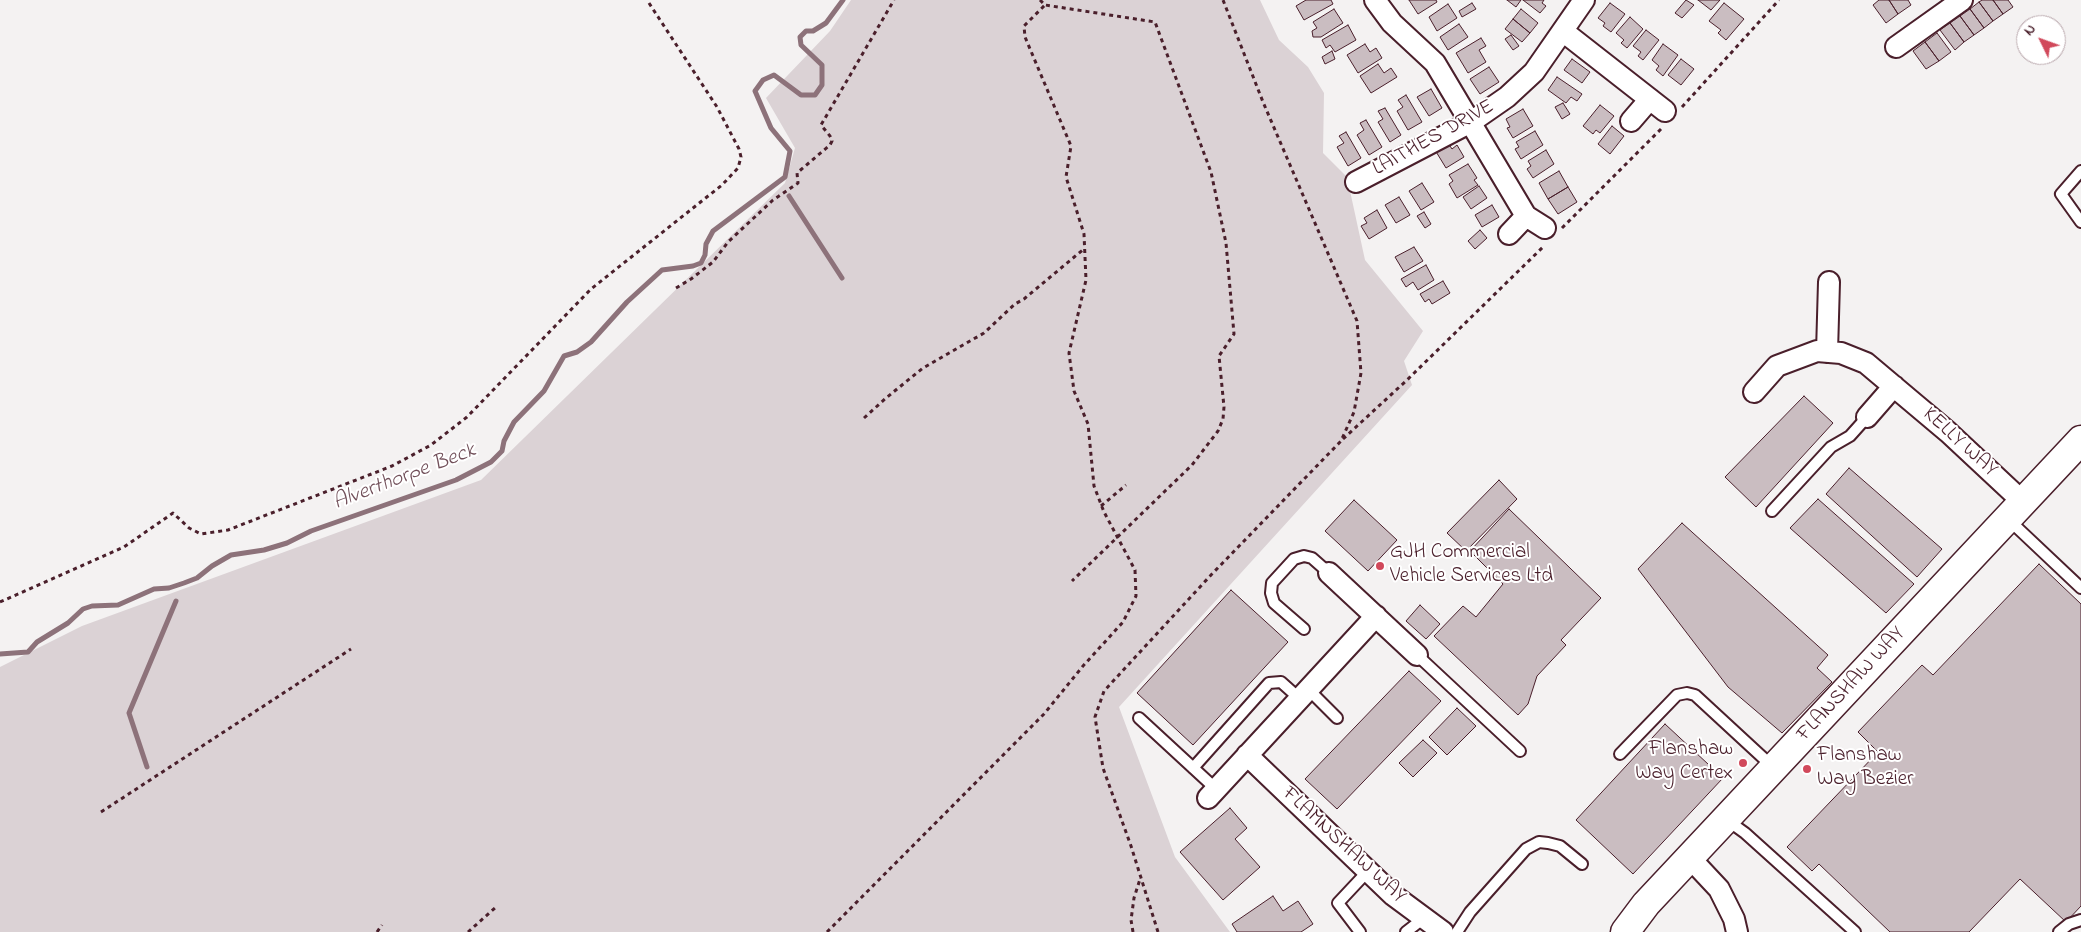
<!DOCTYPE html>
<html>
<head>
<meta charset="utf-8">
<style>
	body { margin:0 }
	#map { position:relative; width:2081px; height:932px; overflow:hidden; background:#f4f2f2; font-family:"Indie Flower",sans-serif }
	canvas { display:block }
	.north { position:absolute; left:2016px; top:15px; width:50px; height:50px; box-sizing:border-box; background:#fff; border:1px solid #b7a5aa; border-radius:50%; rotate:312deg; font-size:14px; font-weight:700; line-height:20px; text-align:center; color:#4a1f2b }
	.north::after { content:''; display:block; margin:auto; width:18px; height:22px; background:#d1495b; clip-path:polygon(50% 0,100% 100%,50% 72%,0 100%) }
</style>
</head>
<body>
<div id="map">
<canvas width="2081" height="932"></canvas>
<div class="north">N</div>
</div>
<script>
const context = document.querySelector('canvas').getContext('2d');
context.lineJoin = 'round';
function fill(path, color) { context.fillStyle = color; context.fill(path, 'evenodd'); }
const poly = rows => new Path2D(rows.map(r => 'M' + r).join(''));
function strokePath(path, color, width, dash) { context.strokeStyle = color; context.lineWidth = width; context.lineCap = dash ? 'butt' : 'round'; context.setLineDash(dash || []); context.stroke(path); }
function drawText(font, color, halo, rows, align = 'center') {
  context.font = font + ' "Indie Flower",sans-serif'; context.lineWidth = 4; context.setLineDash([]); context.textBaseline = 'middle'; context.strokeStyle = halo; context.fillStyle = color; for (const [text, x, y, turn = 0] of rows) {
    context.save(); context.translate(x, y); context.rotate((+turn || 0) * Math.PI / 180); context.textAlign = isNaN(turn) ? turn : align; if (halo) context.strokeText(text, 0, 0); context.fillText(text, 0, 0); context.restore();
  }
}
const green = poly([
	[851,0,1260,0,1279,40,1308,67,1324,93,1323,153,1347,177,1365,260,1423,331,1404,361,1412,385,1119,707,1175,857,1230,932,0,932,0,667,82,626,481,480,785,183,795,148,766,98,830,31]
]);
const stream = poly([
	[789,196,842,278],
	[0,654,28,652,37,642,68,623,83,609,92,606,118,605,154,589,169,588,184,583,197,578,212,566,231,555,264,550,287,543,311,531,456,480,491,462,502,451,504,441,514,422,544,391,564,356,577,352,591,342,627,302,662,270,693,266,701,263,705,255,706,244,713,231,785,177,790,151,771,128,755,91,763,80,774,75,801,95,815,95,822,85,822,65,801,45,800,37,806,31,813,31,826,23,843,0],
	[147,767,129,713,176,601]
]);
const building = poly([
	[1306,0,1331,0,1333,4,1304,20,1296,6,1306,0],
	[1409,0,1436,0,1437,2,1418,14,1409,0],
	[1507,0,1521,0,1516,7,1507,0],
	[1523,0,1544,0,1542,3,1546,6,1540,13,1523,0],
	[1686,0,1694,5,1682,18,1675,13,1686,0],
	[1698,0,1720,0,1711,10,1698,0],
	[1879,0,1889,0,1898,14,1886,23,1873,5,1879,0],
	[1889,0,1908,0,1911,5,1898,14,1889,0],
	[1982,0,1993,0,2003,14,1993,21,1979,2,1982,0],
	[1993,0,2008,0,2013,7,2003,14,1993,0],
	[1979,2,1993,21,1984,28,1970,9,1979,2],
	[1472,3,1476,9,1462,17,1459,11,1472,3],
	[1610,3,1625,14,1611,32,1603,26,1605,23,1598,18,1610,3],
	[1724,3,1744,19,1726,40,1718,33,1721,30,1709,21,1724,3],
	[1448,4,1457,18,1437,31,1429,17,1448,4],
	[1334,9,1343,23,1321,37,1313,37,1312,31,1317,28,1313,22,1334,9],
	[1521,9,1538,23,1530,33,1513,19,1521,9],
	[1970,9,1984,28,1974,35,1960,16,1970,9],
	[1960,16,1974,35,1964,42,1950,23,1960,16],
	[1630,17,1643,29,1627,48,1621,43,1624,40,1616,33,1630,17],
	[1513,19,1530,33,1522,42,1505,29,1513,19],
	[1950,23,1964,42,1955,50,1940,30,1950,23],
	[1459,24,1468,37,1448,50,1440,37,1459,24],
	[1348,25,1356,40,1335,52,1330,45,1326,48,1322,40,1348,25],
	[1646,30,1659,40,1643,60,1638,56,1641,52,1633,46,1646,30],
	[1937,33,1951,52,1939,61,1925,42,1937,33],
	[1511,35,1519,46,1513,50,1505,39,1511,35],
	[1481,38,1486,46,1479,50,1486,62,1468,73,1456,53,1481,38],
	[1925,42,1939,61,1926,69,1913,51,1925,42],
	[1365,44,1370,52,1376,48,1382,58,1358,73,1347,55,1365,44],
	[1663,44,1678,55,1663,76,1656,70,1659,66,1652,60,1663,44],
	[1332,51,1335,59,1325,64,1322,57,1332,51],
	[1572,59,1590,72,1582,83,1564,70,1572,59],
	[1681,59,1694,69,1681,85,1668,75,1681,59],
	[1378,64,1384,73,1391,68,1397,77,1371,93,1360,76,1378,64],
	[1489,67,1499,82,1480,94,1470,79,1489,67],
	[1557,77,1582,94,1577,101,1571,97,1566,103,1548,90,1557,77],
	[1431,89,1442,108,1429,116,1417,97,1431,89],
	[1406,95,1422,122,1408,130,1397,111,1403,107,1398,100,1406,95],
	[1563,103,1570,114,1562,119,1555,107,1563,103],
	[1600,105,1614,116,1600,133,1596,130,1593,134,1583,126,1600,105],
	[1385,108,1401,135,1390,142,1378,122,1383,119,1378,111,1385,108],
	[1523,109,1533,126,1513,138,1507,128,1510,127,1506,119,1523,109],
	[1366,120,1382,147,1369,155,1357,135,1364,130,1360,123,1366,120],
	[1612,126,1624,136,1610,154,1598,144,1612,126],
	[1535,131,1543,145,1521,159,1515,149,1519,147,1516,142,1535,131],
	[1346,132,1361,158,1348,166,1337,147,1344,143,1339,136,1346,132],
	[1448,143,1452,149,1457,145,1464,157,1446,168,1435,150,1448,143],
	[1546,150,1554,164,1533,178,1527,169,1531,166,1528,161,1546,150],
	[1468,164,1477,178,1474,180,1478,185,1457,198,1449,184,1453,181,1449,175,1468,164],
	[1559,171,1568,187,1548,199,1539,183,1559,171],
	[1422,183,1434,202,1421,210,1409,191,1422,183],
	[1479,186,1487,198,1471,209,1463,197,1479,186],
	[1568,187,1577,202,1558,214,1548,199,1568,187],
	[1399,197,1410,215,1396,223,1385,205,1399,197],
	[1492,205,1499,217,1482,227,1475,215,1492,205],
	[1377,210,1387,228,1369,239,1361,226,1367,223,1364,218,1377,210],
	[1424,212,1431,224,1425,228,1417,216,1424,212],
	[1480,230,1487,238,1475,249,1468,241,1480,230],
	[1414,247,1423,261,1404,272,1395,257,1414,247],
	[1426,265,1434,280,1418,290,1413,282,1406,287,1401,279,1426,265],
	[1443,281,1450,293,1432,304,1429,299,1425,302,1420,294,1443,281],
	[1804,396,1833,423,1756,507,1725,477,1804,396],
	[1849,468,1942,549,1917,577,1826,494,1849,468],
	[1499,480,1517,499,1466,551,1447,533,1499,480],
	[1818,499,1914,584,1886,613,1790,528,1818,499],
	[1354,500,1397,540,1368,571,1325,531,1354,500],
	[1509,509,1601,598,1561,640,1566,645,1537,676,1528,704,1518,715,1434,636,1463,606,1476,617,1503,584,1470,551,1509,509],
	[1682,523,1828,655,1817,668,1832,682,1782,733,1728,687,1638,569,1682,523],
	[2039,564,2081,604,2081,906,2066,922,2020,879,1969,932,1890,932,1819,864,1812,871,1787,847,1878,752,1858,732,1922,665,1933,675,2039,564],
	[1231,590,1288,642,1193,745,1137,693,1231,590],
	[1420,605,1440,624,1426,639,1406,621,1420,605],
	[1409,671,1441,701,1337,809,1305,779,1409,671],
	[1457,708,1476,726,1447,755,1429,737,1457,708],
	[1665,724,1723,778,1633,874,1576,820,1665,724],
	[1423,740,1437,753,1413,777,1399,763,1423,740],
	[1230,808,1247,828,1235,839,1260,867,1223,900,1180,852,1230,808],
	[1273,896,1283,911,1298,901,1313,924,1301,932,1237,932,1232,924,1273,896]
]);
const path = poly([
	[1040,0,1045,5,1155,22,1211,172,1226,243,1234,334,1219,356,1224,407,1223,419,1218,431,1192,465,1072,581],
	[1682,107,1779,0],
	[1562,228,1662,128],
	[676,288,691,279,713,262,728,242,773,200,798,183,797,173,830,145,832,141,830,136,821,125,894,0],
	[864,418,886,398,923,368,984,333,1015,304,1024,299,1085,248],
	[1343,439,1407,380,1544,246],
	[1101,506,1126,485],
	[0,602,124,547,173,513,189,528,201,534,228,530,392,466,431,445,467,417,591,289,722,185,738,168,741,157,739,149,717,107,647,0],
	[101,812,351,649],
	[377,932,382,925],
	[468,932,496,907],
	[827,932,1044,714,1083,666,1123,622,1136,596,1135,570,1104,512,1094,486,1088,424,1074,391,1069,353,1086,280,1084,234,1066,177,1071,146,1025,37,1024,26,1045,5],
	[1133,932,1131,920,1134,898,1141,876],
	[1158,932,1131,846,1103,768,1095,717,1104,691,1211,575,1341,441,1354,412,1361,373,1357,321,1263,102,1223,0]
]);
const lane = poly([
	[2081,171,2061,194,2081,222],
	[1772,511,1831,447,1850,436,1867,417],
	[2009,520,2081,588],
	[1304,629,1274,603,1271,593,1272,583,1294,559,1304,556,1312,558,1329,573],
	[1417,655,1520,751],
	[1308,689,1337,718],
	[1139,718,1216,789],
	[1620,754,1677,695,1687,693,1695,695,1773,767],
	[1193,768,1269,683,1281,682,1300,699],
	[1727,820,1745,833,1855,932],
	[1360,932,1338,903,1368,871],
	[1406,932,1424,918],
	[1457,932,1470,912,1526,849,1539,842,1548,843,1560,846,1582,864],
	[2059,932,2069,924,2081,920]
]);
const street = poly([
	[1375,0,1392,23,1435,63,1526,216,1545,228],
	[1564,32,1665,111],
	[1896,47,1962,0],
	[1631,121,1650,99],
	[1356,182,1471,122,1507,97,1534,72,1584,0],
	[1509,234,1526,216],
	[1827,352,1829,282],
	[1754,392,1777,366,1817,351,1841,353,1866,363,1948,432,2023,502],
	[1867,417,1894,386],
	[1329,573,1417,655],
	[1247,755,1393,895,1443,932],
	[1208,798,1376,616],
	[1690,858,1719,889,1734,919,1737,932]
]);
const secondary = poly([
	[1625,932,1646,904,2081,440]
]);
const markers = [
	[1380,566,5,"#d1495b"],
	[1743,763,5,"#d1495b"],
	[1807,769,5,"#d1495b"]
];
const streetNames = [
	["LAITHES DRIVE",1434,139,-29],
	["KELLY WAY",1959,443,42],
	["FLANSHAW WAY",1852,685,-47],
	["FLAMNSHAW WAY",1343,846,43]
];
const poiNames = [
	["GJH Commercial",1390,554],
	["Vehicle Services Ltd",1390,578],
	["Flanshaw",1733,751,"right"],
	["Way Certex",1733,775,"right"],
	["Flanshaw",1817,757],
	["Way Bezier",1817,781]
];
const waterNames = [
	["Alverthorpe Beck",405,478,-21]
];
fill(green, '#dbd2d5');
strokePath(stream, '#8d727a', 5);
fill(building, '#cabdc1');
strokePath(building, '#4a1f2b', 1);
strokePath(lane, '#4a1f2b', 14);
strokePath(street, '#4a1f2b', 24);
strokePath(secondary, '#4a1f2b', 31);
strokePath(path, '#4a1f2b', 3, [4, 4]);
strokePath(lane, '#fff', 10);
strokePath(street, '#fff', 20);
strokePath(secondary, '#fff', 28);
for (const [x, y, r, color] of markers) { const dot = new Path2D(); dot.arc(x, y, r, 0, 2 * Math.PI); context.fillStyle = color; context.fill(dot); strokePath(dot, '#fff', 2); }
drawText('21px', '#4a1f2b', '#fff', streetNames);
drawText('21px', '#4a1f2b', '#fff', poiNames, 'left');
drawText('italic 22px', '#714f59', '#fff', waterNames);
</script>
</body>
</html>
